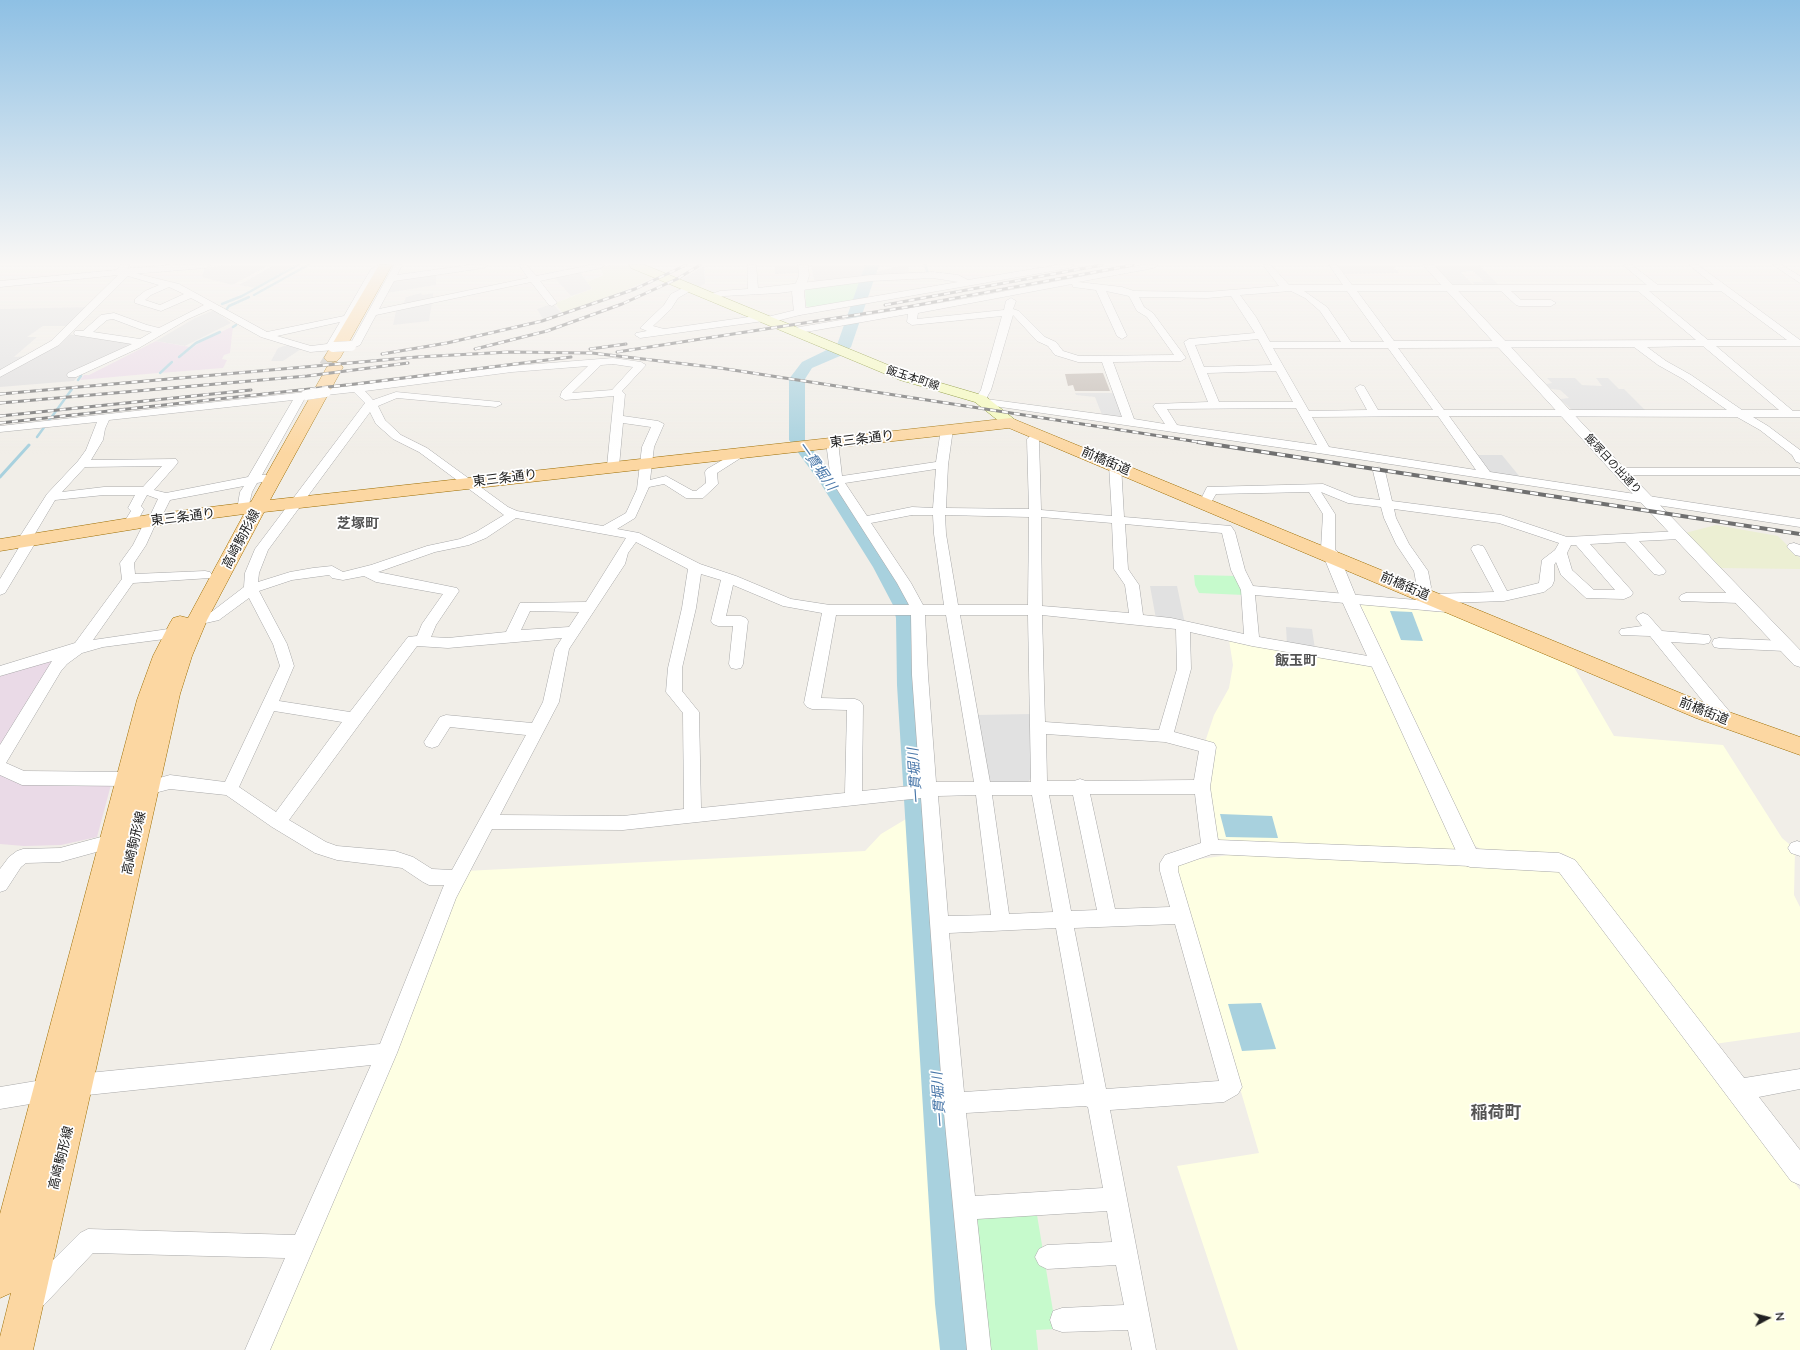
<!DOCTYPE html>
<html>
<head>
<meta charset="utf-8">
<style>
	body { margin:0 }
	#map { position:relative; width:1800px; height:1350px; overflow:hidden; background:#f1eee8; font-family:Lato,sans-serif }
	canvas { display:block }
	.north { position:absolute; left:1748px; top:1298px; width:40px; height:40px; -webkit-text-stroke:3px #fff; paint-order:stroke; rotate:83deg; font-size:11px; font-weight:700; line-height:16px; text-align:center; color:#212121 }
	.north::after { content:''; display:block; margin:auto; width:14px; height:18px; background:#212121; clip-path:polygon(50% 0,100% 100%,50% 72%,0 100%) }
</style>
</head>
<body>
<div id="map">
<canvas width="1800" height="1350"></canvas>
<div class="north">N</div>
</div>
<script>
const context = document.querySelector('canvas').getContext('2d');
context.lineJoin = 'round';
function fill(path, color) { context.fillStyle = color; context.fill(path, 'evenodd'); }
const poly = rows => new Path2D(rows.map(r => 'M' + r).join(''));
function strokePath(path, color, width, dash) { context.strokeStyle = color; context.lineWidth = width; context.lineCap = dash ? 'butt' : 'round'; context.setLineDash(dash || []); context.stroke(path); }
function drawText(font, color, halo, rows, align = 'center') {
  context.font = font + ' Lato,"Noto Sans JP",sans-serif'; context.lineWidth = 3.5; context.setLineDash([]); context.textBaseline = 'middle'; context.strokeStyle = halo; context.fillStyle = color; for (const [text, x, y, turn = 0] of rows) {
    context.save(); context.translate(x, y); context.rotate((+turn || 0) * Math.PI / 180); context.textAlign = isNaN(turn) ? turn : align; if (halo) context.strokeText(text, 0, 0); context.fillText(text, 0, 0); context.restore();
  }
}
const residential = poly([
	[68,334,133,344,72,376,77,377,74,381,0,387,0,376,38,356,56,345]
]);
const industrial = poly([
	[233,326,230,353,224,355,222,359,227,360,223,368,161,373,174,362,172,361,158,373,80,380,84,375,89,375,156,341,190,347,177,357,180,357,199,343],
	[60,657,0,754,0,673],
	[0,772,112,781,97,837,61,845,24,846,0,844]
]);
const education = poly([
	[1360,604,1422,607,1424,611,1437,612,1444,612,1446,608,1571,662,1614,736,1723,745,1782,838,1795,849,1794,895,1800,907,1800,1032,1714,1044,1571,858,1562,853,1482,850,1474,845],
	[1229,640,1370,664,1377,669,1460,850,1221,840,1216,837,1208,776,1215,745,1205,742,1214,715,1229,688,1233,665],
	[911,816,941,1350,269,1350,465,871,865,851,881,834],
	[1229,855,1552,867,1560,871,1800,1190,1800,1350,1238,1350,1177,1166,1259,1153,1176,871,1178,862]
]);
const farmland = poly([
	[613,265,626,265,655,277,626,290,563,313,555,303,592,289,587,282,604,275,599,267],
	[1716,525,1778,536,1800,558,1800,569,1717,568,1685,533]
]);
const park = poly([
	[861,281,854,301,811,308,806,306,805,289],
	[1194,575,1238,576,1244,595,1199,593,1195,585],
	[1036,1209,1056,1329,1036,1330,1038,1350,983,1350,970,1213]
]);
const parking = poly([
	[233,265,270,265,232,285,202,277,205,267],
	[274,265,295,265,255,288,239,285],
	[775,265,798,265,799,273,775,274],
	[811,265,865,265,861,277,815,284],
	[898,265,908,265,909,272,916,272,917,275,871,277,873,273,898,266],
	[1336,265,1392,265,1399,273,1343,274],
	[1430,265,1479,265,1501,287,1477,287,1472,282,1484,282,1473,271,1461,272,1475,287,1451,287],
	[704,266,705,284,698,287,679,281],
	[580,272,592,289,571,296,554,277],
	[436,273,436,285,387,293,393,280],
	[421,293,422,295,433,293,433,299,403,305,406,297],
	[432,303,429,321,393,325,396,311],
	[548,305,554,305,561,313,543,319,537,309],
	[89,307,68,326,43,326,27,337,37,337,14,357,31,356,0,372,0,309],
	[214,310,231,323,185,346,156,341,195,318],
	[287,345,301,349,283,361,271,361,278,348],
	[1547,378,1575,378,1582,385,1602,386,1596,378,1608,378,1619,389,1624,389,1645,410,1573,411,1560,399,1569,398,1560,390,1551,389,1546,384,1552,383],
	[1075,393,1116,393,1127,420,1102,415,1095,397,1076,395],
	[1477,455,1502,455,1520,477,1490,473],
	[1150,586,1177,586,1185,624,1156,619],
	[1286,627,1312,629,1315,649,1287,644],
	[1031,714,1032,777,1028,782,993,783,987,778,976,715]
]);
const water = poly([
	[1390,611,1412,612,1423,641,1401,640],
	[1220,814,1272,816,1278,838,1226,837],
	[1261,1003,1276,1049,1242,1051,1228,1004]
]);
const streamFar1 = poly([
	[925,265,928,273],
	[254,295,308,265],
	[222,304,242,296,298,265],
	[226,310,229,306,249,297],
	[233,327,236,325],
	[179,357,196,343,220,332],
	[160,373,172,362],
	[78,380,81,376],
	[37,437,72,389]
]);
const stream = poly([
	[0,477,29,445]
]);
const river = poly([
	[865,265,879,265,851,347,840,356,812,368,805,379,805,440,838,482,893,567,913,605,916,618,919,685,971,1304,976,1350,940,1350,935,1304,897,685,896,618,893,605,873,567,821,484,789,440,789,379,802,362,837,345,865,265]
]);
const building = poly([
	[1103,373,1110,391,1075,391,1073,385,1068,386,1065,374]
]);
const primaryTunnel = poly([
	[326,367,332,358]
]);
const minor = poly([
	[121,265,130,265,127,269,134,269,138,274,179,284,267,332,344,316,371,269,378,265,387,265,378,273,337,345,338,347,334,350,310,352,261,337,211,309,188,319,139,348,76,377,68,377,67,375,68,373,132,344,75,335,74,333,75,331,83,331,101,315,114,313,147,325,159,328,204,305,191,298,161,311,135,303,135,299,145,291,159,285,128,276,59,345,0,377,0,370,51,341,118,275,0,287,0,281,116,270,121,265],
	[169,287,184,294,160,305,145,300,151,295,169,287],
	[113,319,142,330,152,332,140,339,93,332,107,320,113,319],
	[340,322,327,344,311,346,277,336,340,322],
	[394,265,402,265,397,275,469,265,488,265,484,268,394,281,379,309,528,278,519,265,527,265,536,276,590,265,605,265,601,268,540,281,557,303,552,306,549,305,531,282,376,315,360,345,351,349,347,348,346,346,352,341,394,265],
	[748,265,756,265,758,288,871,275,933,272,958,275,968,280,1057,265,1074,265,1070,268,800,315,768,323,764,321,640,338,635,335,636,333,647,331,640,328,664,305,671,294,689,285,692,286,692,290,678,298,671,309,653,326,664,329,763,315,767,317,800,309,958,282,933,278,871,281,779,293,724,296,711,300,708,299,708,295,720,291,748,289,748,265],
	[1142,265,1158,265,1154,268,1078,282,1122,287,1134,291,1207,292,1279,286,1263,265,1271,265,1289,285,1343,285,1329,265,1337,265,1352,285,1647,285,1623,265,1632,265,1658,285,1714,285,1689,265,1698,265,1800,340,1800,346,1716,346,1793,411,1800,411,1800,417,1753,417,1768,426,1800,450,1800,463,1796,462,1792,455,1760,430,1737,417,1449,416,1490,472,1800,519,1800,527,1325,454,980,404,975,399,981,390,1002,316,912,325,907,322,908,314,794,334,789,331,794,328,969,298,1142,265],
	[1072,284,1073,287,1096,290,1117,336,1122,339,1127,336,1106,291,1129,296,1137,311,1147,317,1174,355,1079,356,1063,351,1056,342,1045,337,1019,311,1013,309,1016,301,1011,298,1006,301,1004,310,917,319,918,313,1072,284],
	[1291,291,1305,298,1320,311,1341,342,1270,342,1256,317,1240,295,1291,291],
	[1304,291,1347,291,1384,342,1351,342,1327,307,1304,291],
	[1357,291,1501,291,1516,305,1519,306,1551,306,1556,303,1551,300,1521,300,1511,291,1638,291,1696,340,1394,341,1357,291],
	[1649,291,1721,291,1787,340,1708,340,1649,291],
	[1231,296,1255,333,1189,339,1184,342,1208,402,1155,404,1153,406,1165,424,1134,419,1113,362,1181,361,1186,358,1153,313,1144,307,1139,297,1207,298,1231,296],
	[1013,315,1037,341,1048,346,1055,355,1078,362,1102,362,1122,417,986,399,991,390,1013,315],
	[1258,339,1272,365,1204,367,1195,345,1258,339],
	[1703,346,1779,410,1742,410,1691,375,1666,361,1647,347,1703,346],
	[1634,347,1658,365,1683,379,1727,410,1444,410,1398,348,1634,347],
	[1273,348,1388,348,1433,410,1378,410,1364,386,1360,385,1355,388,1367,410,1309,411,1273,348],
	[1276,371,1293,402,1219,402,1207,373,1276,371],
	[1296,408,1317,445,1177,425,1167,409,1296,408],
	[1438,416,1476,470,1329,447,1312,417,1438,416],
	[1773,265,1782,265,1800,276,1800,283,1773,265],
	[613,358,641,362,646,365,622,391,625,394,623,416,658,421,664,424,654,447,650,480,666,476,693,491,696,491,706,483,705,472,707,469,740,450,748,450,750,452,717,473,718,484,703,498,686,498,664,484,649,487,635,518,617,529,639,533,700,564,736,576,791,599,830,605,909,605,897,583,831,480,826,442,832,439,838,442,842,476,936,462,941,429,947,426,953,429,948,465,946,508,1029,509,1027,439,1034,432,1042,432,1044,434,1039,440,1041,510,1112,516,1109,465,1111,462,1119,462,1121,465,1124,517,1231,526,1235,532,1245,570,1253,586,1428,601,1427,599,1429,596,1434,594,1494,592,1471,549,1473,546,1478,545,1483,546,1485,549,1507,591,1539,583,1542,560,1555,550,1559,543,1499,523,1394,509,1396,518,1409,544,1428,571,1431,587,1427,597,1422,599,1417,597,1415,594,1417,587,1414,571,1396,544,1384,518,1381,507,1348,503,1321,492,1335,514,1335,549,1338,555,1336,558,1331,559,1326,558,1321,549,1323,514,1309,492,1216,494,1209,506,1205,507,1199,503,1207,487,1323,484,1355,497,1380,500,1373,471,1379,467,1385,471,1392,501,1501,515,1567,537,1680,531,1685,532,1686,535,1685,538,1680,539,1639,541,1666,571,1664,574,1659,575,1654,574,1625,542,1590,544,1631,590,1633,593,1631,596,1624,599,1586,598,1561,575,1556,562,1554,565,1554,581,1552,586,1544,592,1504,601,1448,603,1453,607,1451,610,1446,612,1255,595,1259,637,1385,659,1387,663,1385,667,1380,668,1252,646,1190,632,1191,669,1174,732,1214,743,1216,747,1210,787,1218,840,1470,850,1476,853,1479,858,1476,863,1470,866,1212,854,1178,866,1178,871,1242,1087,1238,1094,1224,1102,1110,1110,1156,1350,1132,1350,1128,1330,1062,1332,1053,1329,1050,1320,1053,1311,1062,1308,1124,1305,1116,1265,1047,1269,1039,1265,1035,1257,1039,1249,1047,1245,1112,1242,1107,1211,977,1219,991,1350,967,1350,943,1103,921,798,623,830,492,829,456,898,397,1053,270,1350,245,1350,285,1258,93,1253,44,1305,35,1308,26,1305,23,1296,26,1287,80,1233,88,1229,295,1235,371,1065,78,1096,0,1109,0,1087,78,1074,380,1044,444,885,429,885,423,882,402,868,395,867,337,860,315,853,272,827,226,795,170,789,147,795,141,793,139,788,141,783,170,775,225,782,280,666,273,644,249,598,219,620,197,625,192,623,190,620,192,617,210,613,244,587,245,573,255,549,365,403,354,392,326,395,321,392,326,389,512,366,613,358],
	[613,364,633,367,612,390,572,393,601,365,613,364],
	[588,366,562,391,560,397,565,400,614,396,607,466,609,469,613,470,619,466,623,423,651,427,642,447,637,489,626,513,603,526,517,511,508,507,427,448,401,435,385,420,378,406,397,398,496,407,502,404,500,402,396,392,373,400,365,391,512,372,588,366],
	[370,412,376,424,393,439,419,452,504,515,476,532,460,539,427,546,371,565,343,572,332,566,313,568,290,572,258,582,259,573,268,550,370,412],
	[936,469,933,508,912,507,867,516,845,483,936,469],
	[912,515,933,515,934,534,944,605,923,605,911,583,871,523,912,515],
	[945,515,1029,517,1028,605,958,605,946,534,945,515],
	[1041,517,1112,523,1114,569,1125,585,1129,613,1042,606,1041,517],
	[516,518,626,538,586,602,520,603,506,632,448,638,431,637,436,625,459,591,457,588,378,572,435,552,469,545,486,538,516,518],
	[1125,524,1222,533,1231,570,1241,590,1244,634,1171,618,1143,615,1139,585,1128,569,1125,524],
	[636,542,688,569,682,608,668,668,666,692,683,713,684,809,623,816,500,815,559,702,569,649,625,564,628,553,636,542],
	[1571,545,1576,545,1615,590,1594,590,1572,570,1567,553,1571,545],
	[701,574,721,580,711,621,713,624,718,626,733,626,729,664,731,668,736,669,741,668,743,664,748,621,746,618,741,616,726,616,733,585,783,606,822,613,804,703,807,707,812,709,847,710,845,793,701,808,699,712,682,691,682,668,696,608,701,574],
	[329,575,332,578,343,580,364,576,376,582,443,594,422,624,417,636,408,637,350,712,279,701,294,666,287,644,259,591,292,580,329,575],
	[530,611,579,612,569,627,521,630,530,611],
	[836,615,911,615,912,675,920,785,862,791,863,705,860,701,855,699,821,698,836,615],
	[925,615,946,615,974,782,936,782,928,675,925,615],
	[960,615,1028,615,1031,782,990,782,960,615],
	[1042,615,1176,629,1177,669,1159,730,1045,722,1042,615],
	[562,638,555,649,543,702,532,723,446,715,440,717,424,742,426,746,432,748,438,746,450,727,526,735,452,870,432,869,413,857,395,851,337,846,326,842,289,820,417,646,448,648,562,638],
	[274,711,342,722,276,812,239,787,274,711],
	[1046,734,1165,742,1199,751,1194,780,1086,781,1080,779,1074,781,1047,781,1046,734],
	[1090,794,1195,794,1201,843,1165,855,1160,863,1160,871,1170,907,1115,909,1090,794],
	[976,795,991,915,948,916,938,796,976,795],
	[992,795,1032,795,1053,912,1009,914,992,795],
	[1049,795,1073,795,1097,910,1071,911,1049,795],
	[1175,924,1219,1081,1106,1089,1074,928,1175,924],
	[1056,928,1084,1084,964,1092,949,933,1056,928],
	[1085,1106,1088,1107,1103,1188,975,1196,966,1113,1085,1106],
	[306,392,311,395,305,398,262,475,268,475,270,478,268,481,257,483,252,492,247,513,239,513,237,510,240,492,244,486,170,500,160,520,156,523,146,545,134,563,135,574,205,571,210,572,212,575,210,578,133,583,93,640,175,628,180,629,182,633,180,637,103,647,82,653,67,664,61,671,6,763,24,771,128,772,134,774,136,779,134,784,128,786,22,785,0,775,0,745,52,661,0,676,0,666,75,643,122,579,120,563,133,545,145,521,149,518,158,499,147,495,141,506,144,509,134,527,129,528,123,524,131,511,128,508,135,495,104,495,55,500,33,537,37,540,5,593,0,595,0,579,21,544,17,541,47,494,78,461,86,450,97,422,0,432,0,426,306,392],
	[293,400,248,477,166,493,154,490,176,465,178,462,176,459,91,460,103,440,105,429,109,420,293,400],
	[162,466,143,487,104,487,62,492,85,467,162,466],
	[1620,468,1798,468,1800,469,1800,475,1616,475,1614,472,1616,469,1620,468],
	[1794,543,1800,545,1800,556,1795,555,1787,547,1789,544,1794,543],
	[1686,593,1739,593,1744,595,1746,598,1744,601,1739,603,1681,601,1679,598,1681,595,1686,593],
	[1643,613,1648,615,1662,631,1709,635,1711,639,1709,643,1704,644,1671,642,1735,718,1737,722,1735,726,1729,728,1723,726,1650,636,1621,635,1619,632,1621,629,1642,626,1636,618,1638,615,1643,613],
	[1719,638,1785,641,1790,642,1792,646,1790,650,1785,651,1719,648,1714,647,1712,643,1714,639,1719,638],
	[112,834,118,836,121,841,118,846,60,862,26,863,21,867,6,890,0,892,0,869,9,857,17,851,23,849,60,848,112,834],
	[1797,841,1800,842,1800,856,1791,853,1788,848,1791,843,1797,841],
	[1800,1069,1800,1089,1738,1101,1731,1097,1727,1090,1731,1083,1738,1079,1800,1069]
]);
const tertiary = poly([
	[171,265,211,265,206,268,119,275,114,272,119,269,171,265],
	[798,265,808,265,809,276,804,292,806,312,800,315,794,312,792,292,799,276,798,265],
	[1423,265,1434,265,1625,469,1800,650,1800,667,1794,665,1615,475,1423,265],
	[1331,550,1337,551,1339,555,1357,599,1476,849,1559,853,1575,860,1800,1150,1800,1185,1791,1181,1559,872,1470,867,1462,864,1341,599,1323,555,1325,551,1331,550]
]);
const secondary = poly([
	[629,265,645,265,910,374,985,396,1019,423,1017,426,1005,426,975,402,900,380,631,268,629,265]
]);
const primary = poly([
	[379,265,392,265,340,358,337,361,327,361,324,358,379,265],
	[335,362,340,364,343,367,270,500,1011,418,1712,706,1800,737,1800,755,1696,718,1009,428,264,512,207,620,192,656,180,694,33,1350,0,1350,0,1337,11,1293,0,1298,0,1214,137,700,153,656,170,623,173,618,180,616,188,618,244,514,154,526,0,551,0,539,154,514,251,502,327,367,330,364,335,362]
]);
const railFar1 = poly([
	[885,305,1102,265],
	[475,349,547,331,622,304,677,279,700,265],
	[590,349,626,344],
	[617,352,907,307,1133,265],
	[382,354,447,343,542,321,635,289,686,265],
	[0,394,417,357,509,352,592,353,720,368,1205,443],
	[0,403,307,376,408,363],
	[0,416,251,390],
	[0,423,355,384,571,357]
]);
const rail = poly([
	[1198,442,1800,534]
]);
const minorBridge = poly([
	[333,347,351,346],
	[306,395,326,392]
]);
const farStreetnames = [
	["飯玉本町線",913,378,18],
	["飯塚日の出通り",1613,464,47]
];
const streetNames = [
	["東三条通り",862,439,-7],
	["前橋街道",1106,461,23],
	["東三条通り",505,478,-7],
	["東三条通り",183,517,-7],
	["高崎駒形線",241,539,-62],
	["前橋街道",1405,586,23],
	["前橋街道",1704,711,22],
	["高崎駒形線",134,843,-77],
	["高崎駒形線",61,1158,-76]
];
const waterNames = [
	["一貫堀川",817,466,55],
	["一貫堀川",915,776,-94],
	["一貫堀川",939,1100,-94]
];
const neighbourhoodNames = [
	["芝塚町",358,523],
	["飯玉町",1296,660]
];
const nearNeighbourhoodnames = [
	["稲荷町",1496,1113]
];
fill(residential, '#dfdede');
fill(industrial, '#eadae7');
fill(education, '#feffe3');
fill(farmland, '#ecefd3');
fill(park, '#c6facc');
fill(parking, '#e1e1e1');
fill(water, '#a8d1de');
strokePath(streamFar1, '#a8d1de', 2.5);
strokePath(stream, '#a8d1de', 3);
fill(river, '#a8d1de');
fill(building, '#c6beb7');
strokePath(primaryTunnel, '#c7c5c0', 15, [15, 8]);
strokePath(minor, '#a8a8a8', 1);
strokePath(tertiary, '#a8a8a8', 1);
strokePath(secondary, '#6a7a05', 1);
strokePath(primary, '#9d6d01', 1);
fill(minor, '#fff');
fill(tertiary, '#fff');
fill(secondary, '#f5fabd');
fill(primary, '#fcd7a2');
strokePath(railFar1, '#6f6f6f', 3);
strokePath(rail, '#6f6f6f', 4);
strokePath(railFar1, '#fff', 2, [6]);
strokePath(rail, '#fff', 2.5, [8]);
strokePath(minorBridge, '#a8a8a8', 10, []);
strokePath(minorBridge, '#fff', 10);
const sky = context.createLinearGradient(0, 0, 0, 454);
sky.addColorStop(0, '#8ec0e4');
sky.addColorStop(0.58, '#f9f7f5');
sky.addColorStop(1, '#f9f7f500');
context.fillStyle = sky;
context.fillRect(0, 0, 1800, 454);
drawText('11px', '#212121', '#fff', farStreetnames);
drawText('13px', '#212121', '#fff', streetNames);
drawText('italic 14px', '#4977a9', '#fff', waterNames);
drawText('bold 14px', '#545454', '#fff', neighbourhoodNames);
drawText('bold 17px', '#545454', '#fff', nearNeighbourhoodnames);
</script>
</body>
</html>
